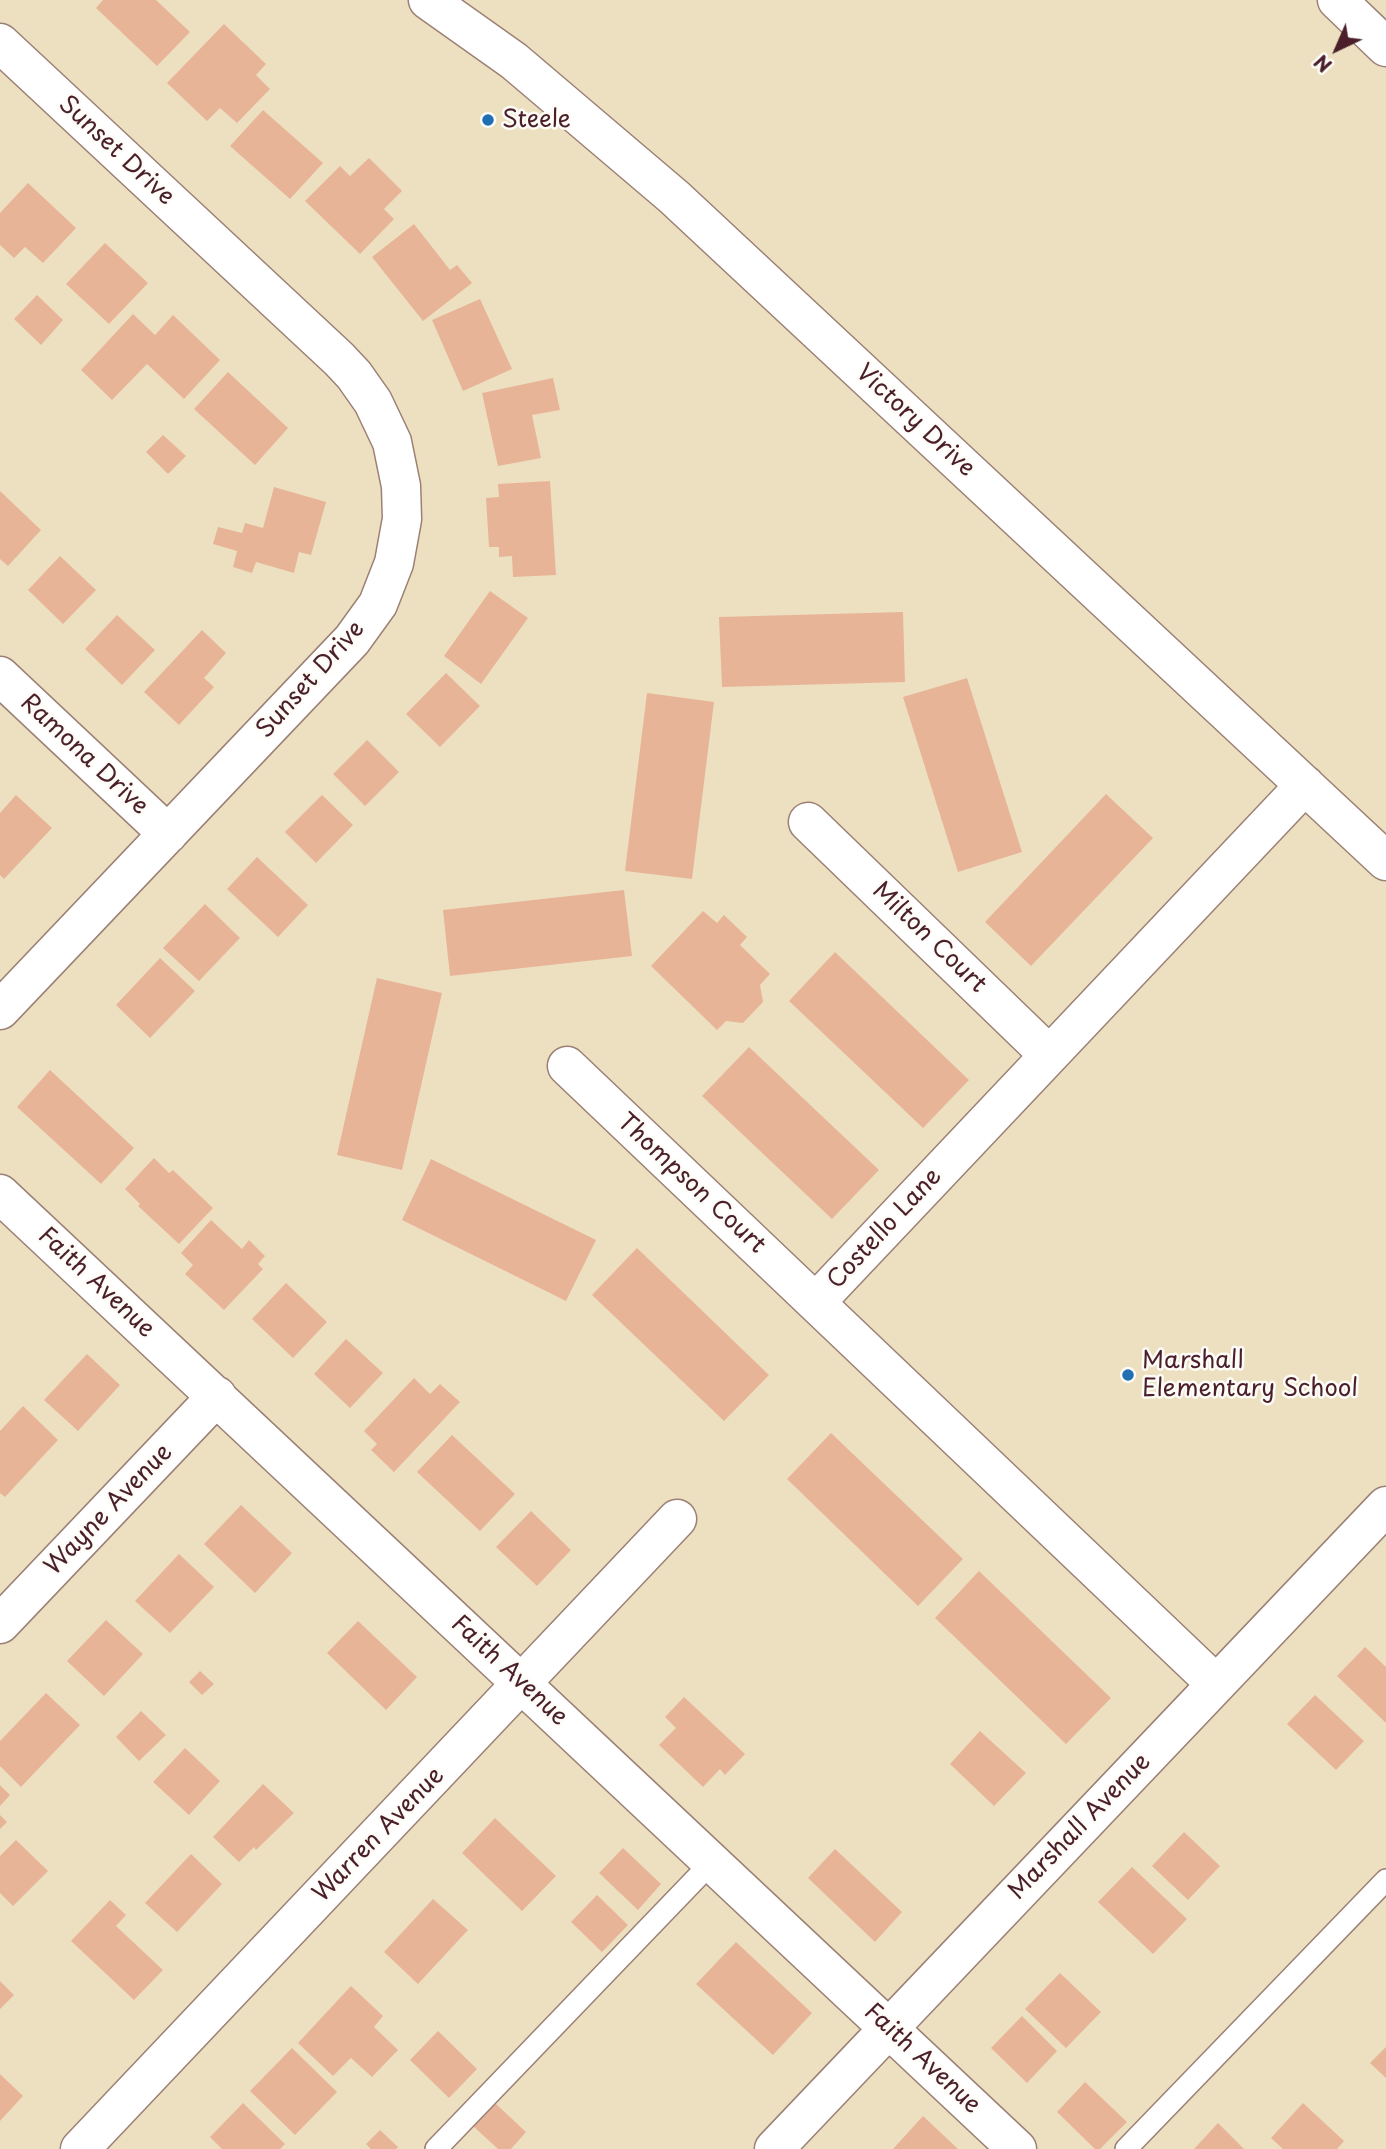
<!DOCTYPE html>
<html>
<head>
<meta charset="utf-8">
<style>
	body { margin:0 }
	#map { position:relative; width:1386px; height:2149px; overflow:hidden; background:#ede0c0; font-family:"Playpen Sans",sans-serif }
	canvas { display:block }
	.north { position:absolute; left:1302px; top:14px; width:70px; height:70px; -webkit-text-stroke:5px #fdfcf7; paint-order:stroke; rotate:224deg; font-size:19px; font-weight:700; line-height:28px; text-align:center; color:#4a1f2b }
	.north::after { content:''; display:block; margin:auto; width:24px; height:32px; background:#4a1f2b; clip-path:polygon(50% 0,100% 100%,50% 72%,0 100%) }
</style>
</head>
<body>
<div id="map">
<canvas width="1386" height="2149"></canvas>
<div class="north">N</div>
</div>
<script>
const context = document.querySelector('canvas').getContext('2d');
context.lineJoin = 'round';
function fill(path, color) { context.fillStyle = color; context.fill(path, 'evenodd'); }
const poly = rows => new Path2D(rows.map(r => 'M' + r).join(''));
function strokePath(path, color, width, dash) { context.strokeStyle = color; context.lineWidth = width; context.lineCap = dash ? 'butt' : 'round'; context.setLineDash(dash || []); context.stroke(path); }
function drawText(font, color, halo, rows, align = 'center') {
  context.font = font + ' "Playpen Sans",sans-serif'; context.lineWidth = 5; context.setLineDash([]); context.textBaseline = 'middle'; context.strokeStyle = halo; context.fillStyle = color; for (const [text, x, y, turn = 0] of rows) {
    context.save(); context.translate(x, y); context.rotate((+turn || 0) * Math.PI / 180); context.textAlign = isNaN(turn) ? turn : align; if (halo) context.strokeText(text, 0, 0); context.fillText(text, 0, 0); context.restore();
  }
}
const building = poly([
	[103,0,156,0,190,32,157,66,96,8],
	[224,24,266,64,256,75,270,89,237,123,220,108,207,121,167,83],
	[263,110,323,163,290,199,230,146],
	[369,158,402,191,384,209,394,219,360,254,305,201,340,166,350,176],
	[28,183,76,228,43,263,25,247,14,258,0,245,0,213],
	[414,224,450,270,457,265,472,283,423,321,372,257],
	[105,243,148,283,109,324,66,284],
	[37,295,63,320,41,345,14,319],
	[480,299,512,369,463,391,432,320],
	[133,314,155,335,173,315,220,360,184,399,147,364,112,400,81,370],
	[228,372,288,428,255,465,194,409],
	[553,378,560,410,532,415,541,458,498,466,482,393],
	[163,435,186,456,168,474,146,452],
	[550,481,556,575,513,577,512,556,499,557,499,547,489,547,486,498,499,497,498,484],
	[274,487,326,502,311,555,299,552,294,573,256,562,252,573,233,567,237,551,213,544,218,527,242,533,245,523,263,528],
	[0,491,41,530,8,566,0,559],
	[60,556,96,590,63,624,28,590],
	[490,591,528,618,481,684,444,656],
	[903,612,905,682,722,687,719,617],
	[117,615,155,650,122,685,85,649],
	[202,630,226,653,204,678,214,687,179,725,144,692],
	[446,673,480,706,440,747,406,714],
	[967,678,1022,852,958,872,903,697],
	[647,693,714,702,692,879,625,871],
	[367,740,399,772,365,806,333,774],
	[1106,794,1153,838,1031,966,985,922],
	[16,795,52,828,4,879,0,875,0,813],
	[322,795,353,825,316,863,285,832],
	[257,857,308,905,278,937,227,889],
	[624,890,632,956,450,976,443,910],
	[205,904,240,938,199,981,163,948],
	[703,911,717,923,724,915,747,937,740,945,770,974,760,985,763,1002,743,1023,726,1021,717,1030,651,966],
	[835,952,969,1080,923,1128,789,1001],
	[160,958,195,991,150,1038,116,1005],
	[377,978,442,993,402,1170,337,1155],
	[749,1047,879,1170,832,1219,702,1096],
	[50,1070,134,1148,101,1184,17,1107],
	[154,1158,169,1173,173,1170,213,1208,179,1244,138,1206,140,1204,125,1189],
	[431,1159,596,1240,566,1301,402,1220],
	[211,1220,242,1249,249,1240,265,1256,258,1264,263,1269,224,1310,185,1274,193,1265,181,1253],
	[637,1248,769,1375,724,1421,592,1295],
	[286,1283,327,1322,293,1358,252,1319],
	[346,1339,383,1373,350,1408,314,1374],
	[87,1354,120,1385,78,1431,44,1400],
	[414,1378,430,1394,440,1384,460,1402,394,1472,371,1450,377,1444,364,1431],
	[23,1406,58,1440,5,1497,0,1493,0,1431],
	[831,1433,963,1559,918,1606,787,1479],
	[452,1435,515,1494,480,1531,417,1472],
	[241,1505,292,1553,255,1593,204,1544],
	[531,1511,571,1550,537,1586,496,1547],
	[179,1554,214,1587,170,1633,135,1601],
	[979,1571,1111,1698,1066,1744,935,1618],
	[106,1620,143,1654,104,1696,67,1661],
	[358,1621,417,1677,386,1710,327,1653],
	[1365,1647,1386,1667,1386,1723,1337,1676],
	[200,1671,214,1684,202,1695,189,1682],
	[46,1693,80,1725,21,1787,0,1766,0,1741],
	[1315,1695,1364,1741,1336,1770,1287,1724],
	[684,1697,745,1754,725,1775,720,1769,703,1787,659,1745,676,1728,665,1717],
	[141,1711,166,1735,139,1761,116,1737],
	[980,1731,1026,1773,994,1806,950,1764],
	[185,1748,220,1781,189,1815,153,1782],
	[263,1784,294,1813,256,1850,254,1847,239,1862,213,1837],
	[0,1785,10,1795,0,1806],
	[0,1815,7,1822,0,1829],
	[495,1818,556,1876,522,1911,462,1853],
	[1184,1832,1220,1866,1188,1900,1152,1866],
	[16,1840,48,1871,13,1906,0,1893,0,1856],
	[623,1848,661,1884,638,1910,599,1873],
	[835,1849,902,1912,875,1942,808,1878],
	[191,1854,222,1884,177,1932,145,1903],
	[1132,1867,1187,1919,1153,1954,1098,1902],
	[597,1895,628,1925,602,1952,571,1922],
	[433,1899,468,1930,418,1984,384,1952],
	[110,1900,126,1915,116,1926,163,1970,134,2000,71,1941],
	[736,1942,812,2013,773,2055,696,1984],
	[1060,1973,1101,2012,1066,2048,1025,2009],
	[0,1981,14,1995,0,2009],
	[351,1986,383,2016,374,2027,398,2050,372,2077,351,2058,333,2076,298,2043],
	[1022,2016,1057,2051,1027,2083,991,2048],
	[438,2031,477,2069,449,2098,410,2060],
	[1386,2047,1386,2078,1370,2063],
	[292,2048,337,2092,295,2135,250,2091],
	[0,2074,23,2096,0,2121],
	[1085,2082,1127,2122,1100,2149,1095,2149,1057,2112],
	[243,2103,285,2144,280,2149,222,2149,210,2137],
	[495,2103,526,2132,511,2149,498,2149,473,2126],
	[1303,2103,1344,2141,1337,2149,1283,2149,1271,2138],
	[923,2116,958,2149,893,2149],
	[1218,2123,1244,2149,1194,2149],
	[380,2130,398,2147,396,2149,371,2149,366,2144]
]);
const lane = poly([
	[436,2149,712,1862],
	[1126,2149,1386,1880]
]);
const street = poly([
	[428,0,514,61,674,197,1386,861],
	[1337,0,1386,47],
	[0,43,339,359,354,375,373,402,392,442,401,486,402,519,394,563,378,604,352,640,0,1010],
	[0,676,168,834],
	[808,822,1049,1055],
	[567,1066,1216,1684],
	[0,1194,1017,2149],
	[816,1302,1305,785],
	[0,1624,217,1396],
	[80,2149,677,1519],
	[774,2149,1386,1506]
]);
const markers = [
	[488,120,7,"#1f6fb2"],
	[1128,1375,7,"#1f6fb2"]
];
const poiNames = [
	["Steele",502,120],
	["Marshall",1142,1361],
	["Elementary School",1142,1389]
];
const streetNames = [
	["Sunset Drive",116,151,43],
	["Victory Drive",915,421,43],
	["Sunset Drive",311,680,-48],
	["Ramona Drive",84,755,43],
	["Milton Court",929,938,44],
	["Thompson Court",691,1184,43],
	["Costello Lane",885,1229,-47],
	["Faith Avenue",96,1283,43],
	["Wayne Avenue",109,1510,-46],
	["Faith Avenue",509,1671,43],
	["Marshall Avenue",1080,1827,-46],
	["Warren Avenue",379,1835,-46],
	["Faith Avenue",922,2059,43]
];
fill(building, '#e8b498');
strokePath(lane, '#9c8076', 24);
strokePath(street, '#9c8076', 41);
strokePath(lane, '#fff', 21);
strokePath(street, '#fff', 38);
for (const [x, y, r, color] of markers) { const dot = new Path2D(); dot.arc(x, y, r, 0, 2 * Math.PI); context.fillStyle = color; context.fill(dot); strokePath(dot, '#fdfcf7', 2.5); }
drawText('24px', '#4a1f2b', '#fdfcf7', poiNames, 'left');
drawText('24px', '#4a1f2b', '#fdfcf7', streetNames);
</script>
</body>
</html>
